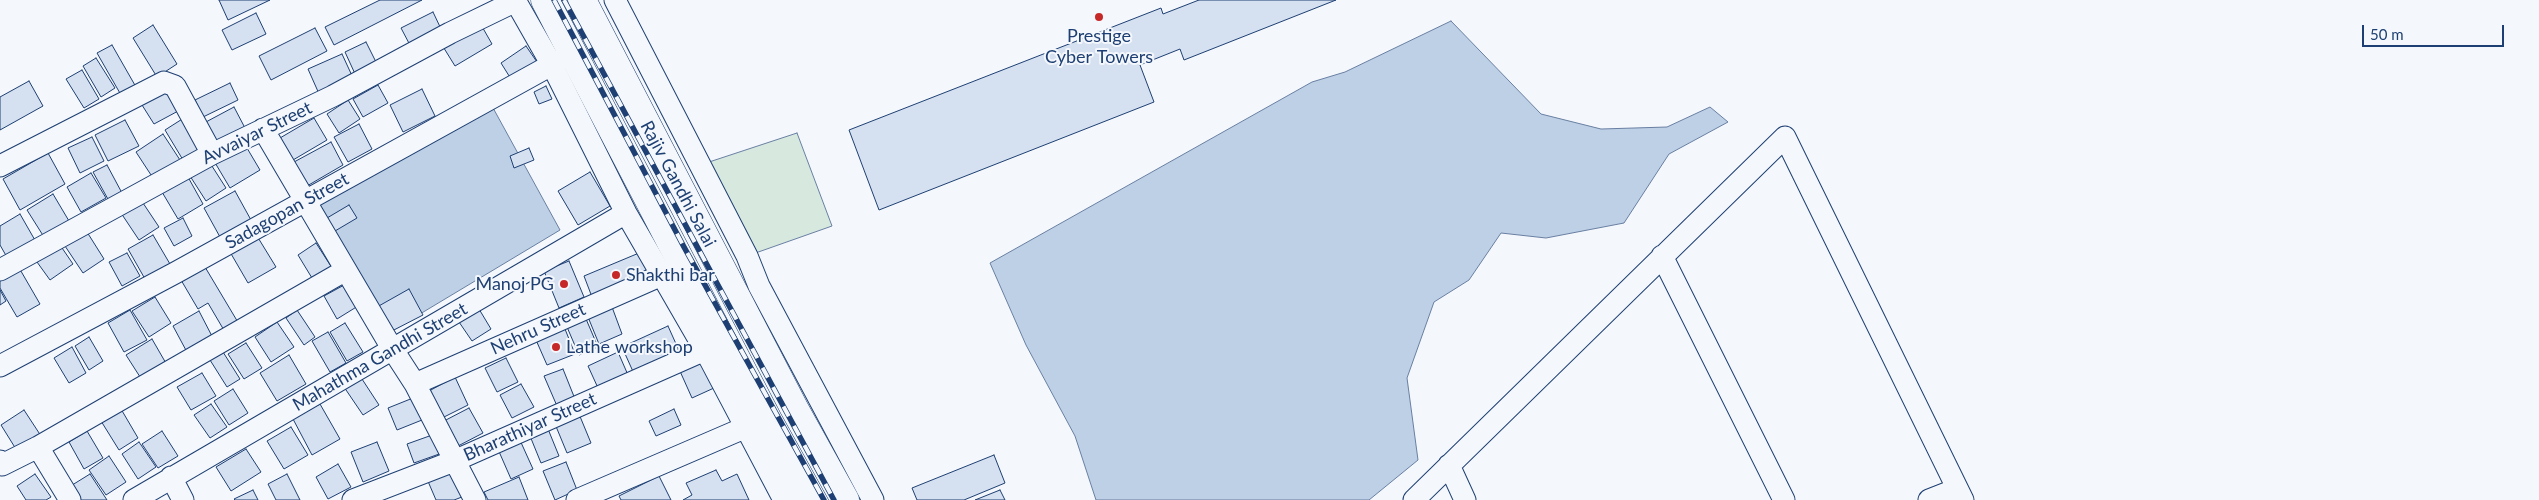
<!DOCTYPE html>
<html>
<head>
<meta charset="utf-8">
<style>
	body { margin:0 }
	#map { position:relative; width:2539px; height:500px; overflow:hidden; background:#f4f7fb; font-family:Lato,sans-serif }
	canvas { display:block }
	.scale { position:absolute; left:2362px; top:25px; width:142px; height:22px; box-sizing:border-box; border:2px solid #1d3f73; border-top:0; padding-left:6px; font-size:15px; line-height:18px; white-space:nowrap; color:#1d3f73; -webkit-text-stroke:4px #f4f7fb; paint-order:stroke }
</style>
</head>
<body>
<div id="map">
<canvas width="2539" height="500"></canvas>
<div class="scale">50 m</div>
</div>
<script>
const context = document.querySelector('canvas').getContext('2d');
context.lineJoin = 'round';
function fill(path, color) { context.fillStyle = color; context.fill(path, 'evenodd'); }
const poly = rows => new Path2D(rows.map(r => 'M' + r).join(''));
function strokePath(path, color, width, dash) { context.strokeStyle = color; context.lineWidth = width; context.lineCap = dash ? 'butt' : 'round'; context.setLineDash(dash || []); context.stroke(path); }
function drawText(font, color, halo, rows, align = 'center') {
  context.font = font + ' Lato,sans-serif'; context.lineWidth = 4; context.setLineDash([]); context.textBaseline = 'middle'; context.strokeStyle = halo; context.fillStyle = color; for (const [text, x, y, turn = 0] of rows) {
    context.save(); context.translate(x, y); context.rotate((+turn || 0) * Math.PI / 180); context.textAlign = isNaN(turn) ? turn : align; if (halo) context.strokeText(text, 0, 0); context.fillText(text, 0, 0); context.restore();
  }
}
const green = poly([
	[797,133,832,226,747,256,700,165,797,133]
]);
const water = poly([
	[1451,21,1541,114,1601,129,1667,127,1710,107,1728,122,1669,154,1624,223,1546,238,1501,233,1469,280,1434,302,1407,378,1418,460,1369,500,1096,500,1075,436,1026,345,990,263,1312,82,1345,72,1451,21],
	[492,106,560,230,390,332,317,200,492,106]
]);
const building = poly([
	[219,0,270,0,228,20,219,0],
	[380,0,422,0,334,45,325,27,380,0],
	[1199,0,1336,0,1184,60,1180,49,1140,65,1154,102,879,210,849,130,1161,8,1163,14,1199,0],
	[433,12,442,31,411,47,401,28,433,12],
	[256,13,266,34,232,50,222,30,256,13],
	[480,23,492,44,455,66,442,45,480,23],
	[153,25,177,64,157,77,133,38,153,25],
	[315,28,327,51,271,80,259,56,315,28],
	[366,42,378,66,356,76,345,52,366,42],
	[112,45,136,87,121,95,97,53,112,45],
	[526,46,537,62,511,79,501,63,526,46],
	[342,54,354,80,320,96,308,69,342,54],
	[96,58,115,88,101,97,83,66,96,58],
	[82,70,99,99,84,108,66,79,82,70],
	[29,81,43,106,0,130,0,97,29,81],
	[230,83,238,100,203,117,195,100,230,83],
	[378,85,388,103,363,117,353,99,378,85],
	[546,86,552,99,539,104,534,92,546,86],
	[422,89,435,116,403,132,390,105,422,89],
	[169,90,180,110,154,124,142,105,169,90],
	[348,100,360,119,339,133,327,114,348,100],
	[234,107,245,128,216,144,204,123,234,107],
	[187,116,206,146,183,160,165,130,187,116],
	[314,118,327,140,293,160,280,138,314,118],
	[125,120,139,146,108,161,95,135,125,120],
	[359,124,372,149,348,162,334,137,359,124],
	[163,134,180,160,153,178,136,152,163,134],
	[92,137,104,161,80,173,68,148,92,137],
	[331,142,343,165,307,186,294,162,331,142],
	[244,143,260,170,230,188,214,161,244,143],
	[529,148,534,160,514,168,510,156,529,148],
	[48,153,65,184,20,210,3,179,48,153],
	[210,163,226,188,206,201,190,176,210,163],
	[107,165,122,193,109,201,93,172,107,165],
	[590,172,610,206,578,225,558,191,590,172],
	[91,173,106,198,81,212,67,187,91,173],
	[188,177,203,204,178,219,162,192,188,177],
	[235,191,251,220,220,237,204,208,235,191],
	[53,194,69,221,44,237,27,210,53,194],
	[141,200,159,227,139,240,121,213,141,200],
	[349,205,357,218,335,231,327,218,349,205],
	[20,214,36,242,8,259,0,245,0,226,20,214],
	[183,218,192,236,174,246,164,228,183,218],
	[87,232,104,259,83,273,65,246,87,232],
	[153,235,170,264,145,279,128,249,153,235],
	[257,236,276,267,248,283,230,252,257,236],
	[316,243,334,271,315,283,298,255,316,243],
	[60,245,73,264,50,280,37,262,60,245],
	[127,253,140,276,122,286,109,262,127,253],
	[639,253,648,274,592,297,584,276,639,253],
	[569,261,584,297,559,308,544,271,569,261],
	[18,266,40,304,17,317,0,288,0,277,18,266],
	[205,267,239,324,225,332,208,303,198,309,181,280,205,267],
	[346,284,358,306,337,319,324,296,346,284],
	[409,289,423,315,390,332,377,307,409,289],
	[0,290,6,301,0,305,0,290],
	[155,297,171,323,149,337,132,311,155,297],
	[612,307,622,334,599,344,588,317,612,307],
	[479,309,491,329,472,341,459,322,479,309],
	[130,310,147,340,124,352,108,323,130,310],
	[297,310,315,337,304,345,286,318,297,310],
	[199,311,214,340,188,354,173,326,199,311],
	[586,319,598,347,579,355,567,327,586,319],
	[277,322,294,347,271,362,255,337,277,322],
	[345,323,363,352,347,361,330,332,345,323],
	[668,326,681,355,635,376,622,347,668,326],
	[565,329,575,354,547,365,536,340,565,329],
	[328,332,346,363,330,372,312,341,328,332],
	[89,337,103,361,89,370,75,346,89,337],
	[152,339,167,365,142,380,126,355,152,339],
	[246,343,262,368,244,379,228,354,246,343],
	[72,347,86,373,69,383,54,358,72,347],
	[223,352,240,379,227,387,210,360,223,352],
	[618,352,628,375,598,388,588,366,618,352],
	[289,355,306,384,277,401,260,373,289,355],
	[506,358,518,382,497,392,485,368,506,358],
	[701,359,714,388,692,398,679,369,701,359],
	[563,369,575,399,557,406,544,376,563,369],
	[202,373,216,396,191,410,177,387,202,373],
	[360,376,379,405,363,415,344,387,360,376],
	[455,377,468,405,442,418,429,391,455,377],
	[521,384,534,407,512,418,500,395,521,384],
	[233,389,248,413,229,425,214,401,233,389],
	[413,398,422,420,397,430,388,408,413,398],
	[211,404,227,427,210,438,194,415,211,404],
	[320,404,340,439,312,455,293,419,320,404],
	[469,408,483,433,458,446,444,421,469,408],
	[121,409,138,438,119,450,101,421,121,409],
	[674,409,681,425,656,436,649,421,674,409],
	[24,410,43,439,19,454,1,425,24,410],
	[579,414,591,443,567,453,555,424,579,414],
	[291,427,308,455,284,469,267,441,291,427],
	[548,429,559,456,541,463,530,436,548,429],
	[87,431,103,458,84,469,69,442,87,431],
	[162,431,178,456,158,468,142,444,162,431],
	[435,434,442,453,414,463,407,444,435,434],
	[519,438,533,469,511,479,497,447,519,438],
	[139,442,156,467,138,479,122,454,139,442],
	[377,442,389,471,363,482,351,452,377,442],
	[246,449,261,472,231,491,216,467,246,449],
	[994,455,1005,483,964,500,917,500,912,488,994,455],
	[109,456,126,482,106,495,89,470,109,456],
	[566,462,577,490,555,500,543,471,566,462],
	[338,464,351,487,328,499,316,477,338,464],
	[450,469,462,497,454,500,436,500,427,479,450,469],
	[716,470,722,481,737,474,749,500,683,500,692,495,686,483,716,470],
	[35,474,51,497,46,500,26,500,17,486,35,474],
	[90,474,107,500,77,500,69,487,90,474],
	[287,474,300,500,276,500,268,484,287,474],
	[659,476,671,500,621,500,619,496,659,476],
	[519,477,528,500,488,500,484,492,519,477],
	[253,490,258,500,235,500,234,499,253,490],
	[1000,490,1005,500,975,500,1000,490]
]);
const minor = poly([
	[515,0,552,65,626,213,705,350,784,500],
	[615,0,747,256,759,286,873,500],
	[263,129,393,350,415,384,475,500],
	[0,166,164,82,175,86,212,154],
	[1662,256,1784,500],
	[0,270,212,154,333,96,450,33,516,1],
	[0,366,175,273,573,53],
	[415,384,662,275],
	[38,447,70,500],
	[0,461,2,465,38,447,346,270],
	[1449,465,1465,500],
	[171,477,183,500],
	[134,500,626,213],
	[353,500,454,461,705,350],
	[577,500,758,422],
	[1414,500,1785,137,1963,500],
	[1929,500,1957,489]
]);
const major = poly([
	[545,0,765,423,808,500],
	[582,0,794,408,845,500]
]);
const rail = poly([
	[554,0,684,247,824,500],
	[564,0,834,500]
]);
const markers = [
	[1099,17,5,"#c62828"],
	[616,275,5,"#c62828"],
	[564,284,5,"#c62828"],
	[556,347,5,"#c62828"]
];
const poiNames = [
	["Prestige",1099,36,"center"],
	["Cyber Towers",1099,57,"center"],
	["Shakthi bar",626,275],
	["Manoj PG",554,284,"right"],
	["Lathe workshop",566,347]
];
const streetNames = [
	["Avvaiyar Street",257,133,-26],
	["Rajiv Gandhi Salai",678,184,62],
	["Sadagopan Street",287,211,-29],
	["Nehru Street",538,329,-24],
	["Mahathma Gandhi Street",380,357,-30],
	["Bharathiyar Street",530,427,-24]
];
fill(green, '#d7e8df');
strokePath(green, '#687fa3', 1);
fill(water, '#bed0e5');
strokePath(water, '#687fa3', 1);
fill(building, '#d5e0f0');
strokePath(building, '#1d3f73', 1);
strokePath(minor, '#1d3f73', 23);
strokePath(major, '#1d3f73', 29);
strokePath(minor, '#f4f7fb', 21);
strokePath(major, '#f4f7fb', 28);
strokePath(rail, '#1d3f73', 5.5);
strokePath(rail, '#f4f7fb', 4, [11]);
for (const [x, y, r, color] of markers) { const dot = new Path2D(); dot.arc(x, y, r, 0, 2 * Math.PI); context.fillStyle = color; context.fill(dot); strokePath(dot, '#f4f7fb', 2); }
drawText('18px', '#1d3f73', '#f4f7fb', poiNames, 'left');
drawText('18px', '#1d3f73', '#f4f7fb', streetNames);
</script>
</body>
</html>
